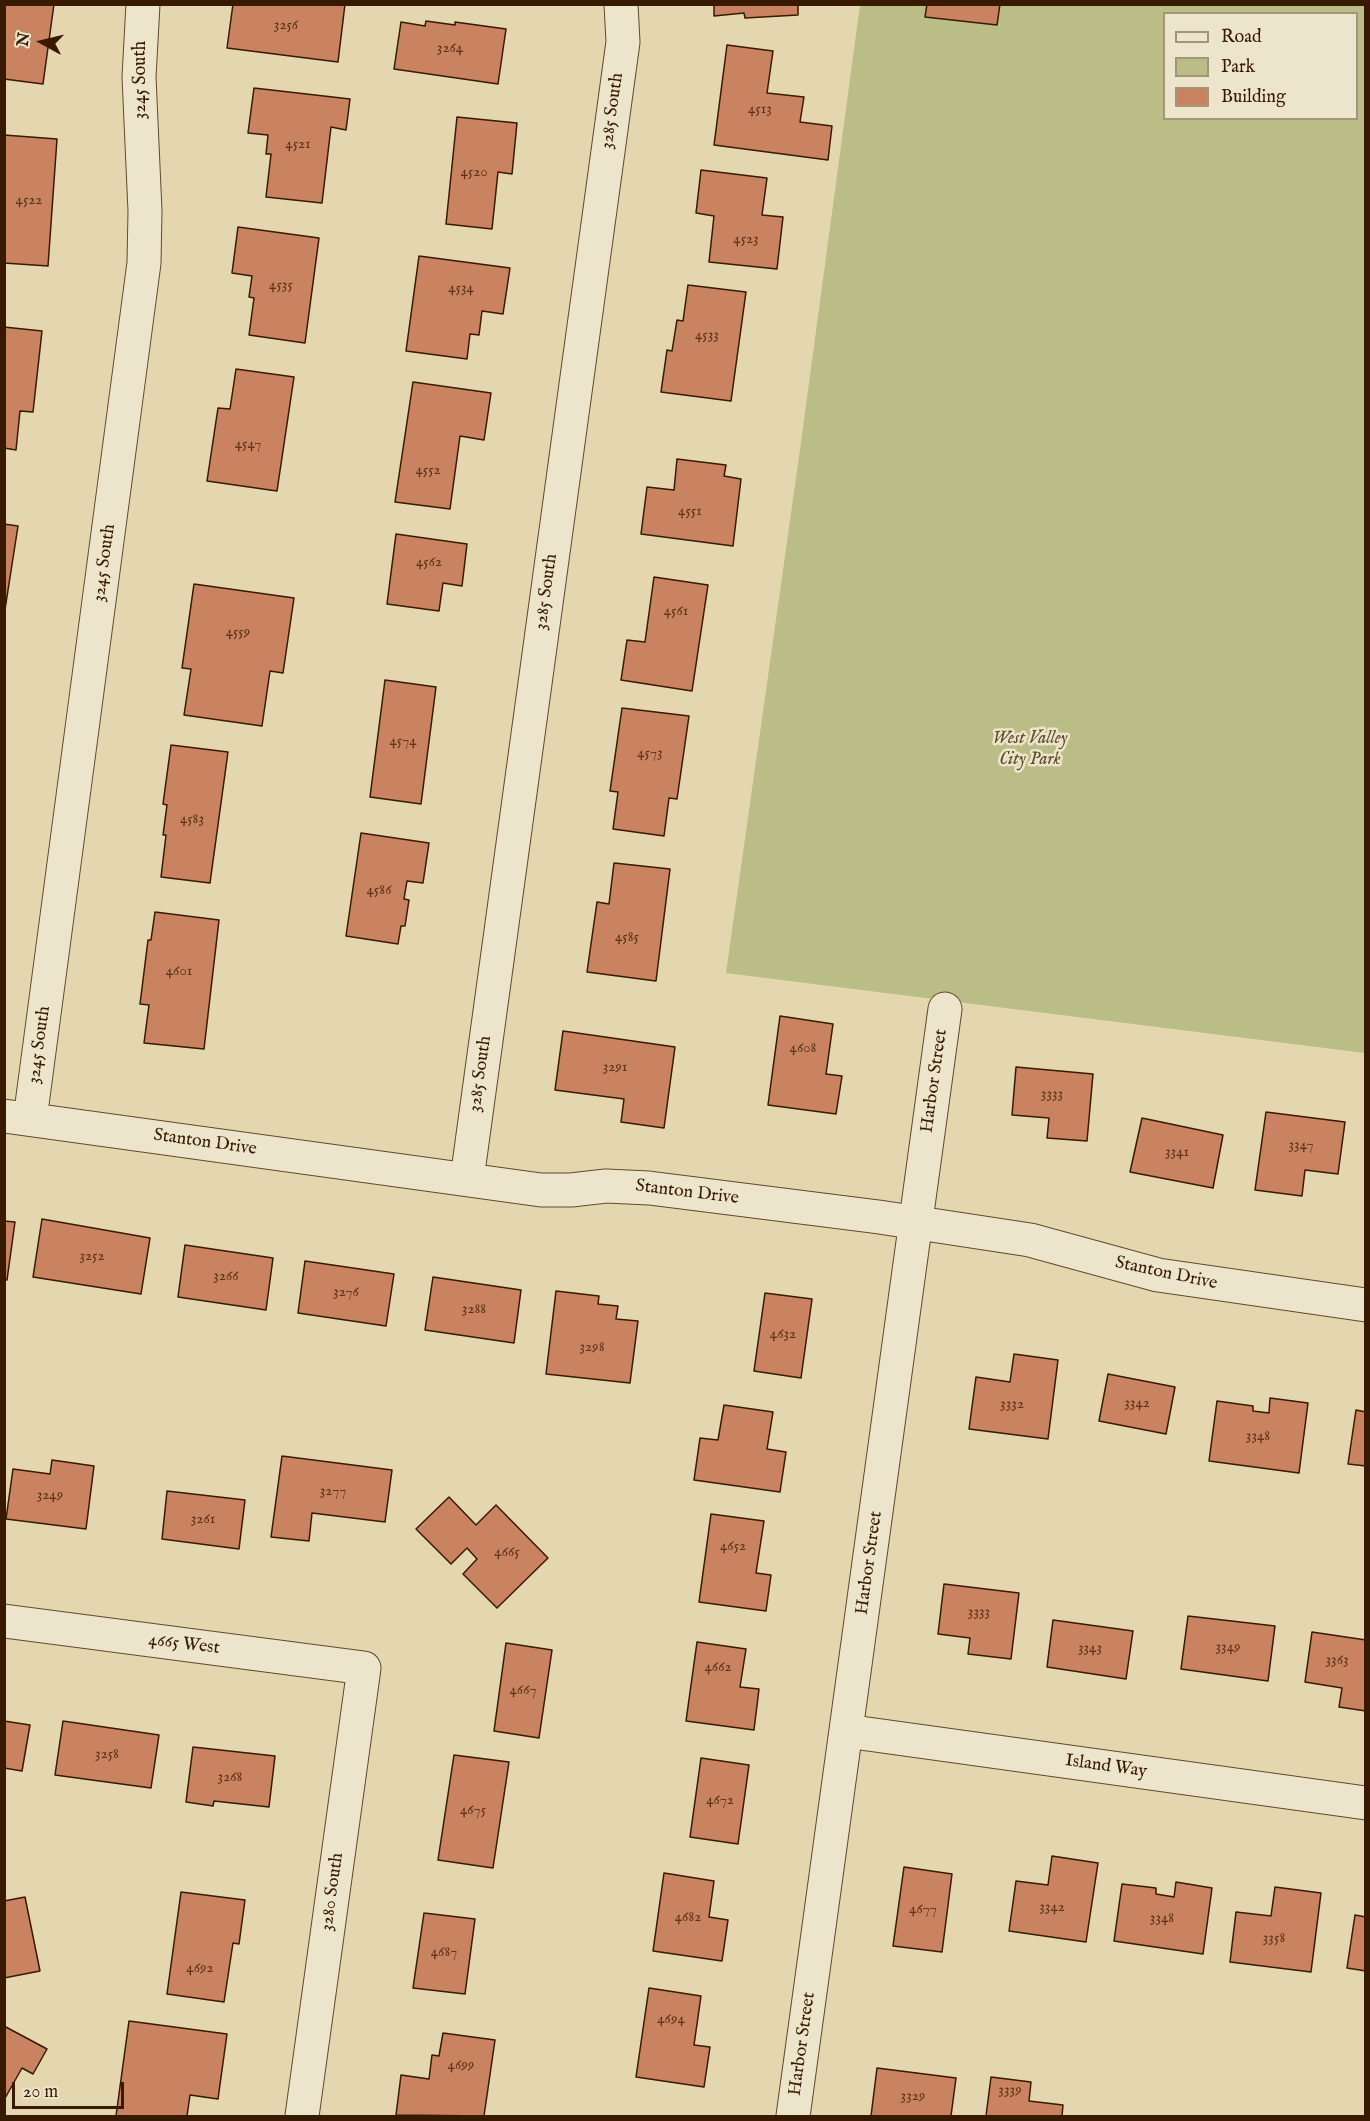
<!DOCTYPE html>
<html>
<head>
<meta charset="utf-8">
<style>
	body { margin:0 }
	#map { position:relative; width:1370px; height:2121px; overflow:hidden; background:#e4d7af; font-family:"IM FELL English",serif }
	canvas { display:block }
	.frame { position:absolute; inset:0; border:6px solid #371a01; pointer-events:none }
	.legend { position:absolute; left:1163px; top:12px; width:195px; height:108px; box-sizing:border-box; background:#ede5cb; border:2px solid #a4947a; margin:0; padding:8px 10px; list-style:none; font-size:18px; color:#371a01 }
	.legend li { display:flex; align-items:center; gap:12px; height:30px }
	.legend b { width:30px; border:2px solid #a4947a }
	.north { position:absolute; left:12px; top:12px; width:60px; height:60px; -webkit-text-stroke:4px #ede5cb; paint-order:stroke; rotate:278deg; font-size:16px; font-weight:700; line-height:24px; text-align:center; color:#371a01 }
	.north::after { content:''; display:block; margin:auto; width:21px; height:27px; background:#371a01; clip-path:polygon(50% 0,100% 100%,50% 72%,0 100%) }
	.scale { position:absolute; left:12px; top:2082px; width:112px; height:27px; box-sizing:border-box; border:3px solid #371a01; border-top:0; padding-left:8px; font-size:18px; line-height:21px; white-space:nowrap; color:#371a01; -webkit-text-stroke:4px #ede5cb; paint-order:stroke }
</style>
</head>
<body>
<div id="map">
<canvas width="1370" height="2121"></canvas>
<div class="frame"></div>
<ul class="legend">
<li><b style="height:8px;background:#ede5cb"></b>Road</li>
<li><b style="height:16px;background:#babd86"></b>Park</li>
<li><b style="height:16px;background:#c98360"></b>Building</li>
</ul>
<div class="north">N</div>
<div class="scale">20 m</div>
</div>
<script>
const context = document.querySelector('canvas').getContext('2d');
context.lineJoin = 'round';
function fill(path, color) { context.fillStyle = color; context.fill(path, 'evenodd'); }
const poly = rows => new Path2D(rows.map(r => 'M' + r).join(''));
function strokePath(path, color, width, dash) { context.strokeStyle = color; context.lineWidth = width; context.lineCap = dash ? 'butt' : 'round'; context.setLineDash(dash || []); context.stroke(path); }
function drawText(font, color, halo, rows, align = 'center') {
  context.font = font + ' "IM FELL English",serif'; context.lineWidth = 5; context.setLineDash([]); context.textBaseline = 'middle'; context.strokeStyle = halo; context.fillStyle = color; for (const [text, x, y, turn = 0] of rows) {
    context.save(); context.translate(x, y); context.rotate((+turn || 0) * Math.PI / 180); context.textAlign = isNaN(turn) ? turn : align; if (halo) context.strokeText(text, 0, 0); context.fillText(text, 0, 0); context.restore();
  }
}
const green = poly([
	[860,5,1365,5,1365,1053,726,973,799,457],
	[1164,14,1356,14,1356,118,1164,118]
]);
const building = poly([
	[4,4,54,4,43,84,4,79,4,4],
	[233,4,345,4,338,62,227,48,233,4],
	[714,4,798,4,798,15,745,18,744,13,714,16,714,4],
	[927,4,1000,4,997,25,925,17,927,4],
	[426,21,455,25,455,22,506,29,498,84,394,69,401,22,425,26,426,21],
	[727,45,773,51,767,93,804,97,800,122,832,126,828,160,714,145,727,45],
	[254,88,350,99,346,130,331,127,322,203,266,197,271,154,266,154,268,135,248,133,254,88],
	[457,117,517,123,512,174,498,172,492,229,446,224,457,117],
	[4,135,57,139,48,266,4,263,4,135],
	[701,170,767,178,762,215,783,217,777,269,709,262,714,216,696,213,701,170],
	[238,227,319,238,305,343,249,335,254,298,249,297,252,276,232,273,238,227],
	[419,256,510,268,503,314,482,311,479,335,470,334,467,359,406,351,419,256],
	[688,285,746,292,731,401,661,392,667,350,672,351,677,320,683,321,688,285],
	[4,327,42,331,33,412,20,411,16,450,4,448,4,327],
	[236,369,294,377,277,491,207,481,218,408,230,409,236,369],
	[413,382,491,393,484,440,460,436,450,509,395,502,413,382],
	[677,459,726,465,724,476,741,479,733,546,641,534,647,487,674,490,677,459],
	[4,524,18,526,4,616,4,524],
	[396,534,467,544,462,586,443,583,439,611,387,604,396,534],
	[654,577,708,585,692,691,621,680,627,640,645,642,654,577],
	[194,584,294,598,283,673,270,671,262,726,184,715,191,669,182,668,194,584],
	[385,680,436,687,421,804,370,797,385,680],
	[622,708,689,716,677,799,669,798,664,836,613,829,618,792,610,791,622,708],
	[171,745,228,752,210,883,161,877,166,835,163,835,167,805,163,804,171,745],
	[361,833,429,843,423,883,407,881,404,899,409,900,405,926,401,926,398,944,346,936,361,833],
	[614,863,670,869,656,981,587,972,597,902,609,904,614,863],
	[155,912,219,920,204,1049,144,1043,149,1005,140,1004,148,940,151,940,155,912],
	[780,1016,833,1024,826,1074,842,1076,836,1114,768,1105,780,1016],
	[563,1031,675,1047,664,1128,621,1122,624,1099,555,1090,563,1031],
	[1016,1067,1093,1074,1087,1141,1047,1138,1049,1118,1012,1115,1016,1067],
	[1266,1112,1345,1122,1338,1174,1305,1170,1302,1196,1255,1190,1266,1112],
	[1142,1118,1223,1135,1213,1188,1130,1172,1142,1118],
	[42,1219,150,1238,141,1294,33,1277,42,1219],
	[4,1221,15,1222,7,1280,4,1280,4,1221],
	[185,1245,273,1258,266,1310,178,1297,185,1245],
	[305,1261,394,1274,386,1326,298,1313,305,1261],
	[433,1277,521,1290,514,1343,425,1330,433,1277],
	[556,1291,599,1296,598,1304,618,1306,616,1319,638,1321,630,1383,546,1374,556,1291],
	[765,1293,812,1299,801,1378,754,1371,765,1293],
	[1014,1354,1058,1360,1048,1439,969,1429,976,1377,1010,1382,1014,1354],
	[1108,1374,1175,1387,1166,1434,1099,1421,1108,1374],
	[1270,1398,1308,1403,1299,1473,1209,1461,1217,1401,1253,1406,1253,1411,1269,1413,1270,1398],
	[724,1405,773,1412,767,1449,786,1452,780,1492,694,1480,700,1438,718,1440,724,1405],
	[1356,1410,1366,1412,1366,1466,1348,1464,1356,1410],
	[282,1456,392,1470,385,1522,312,1513,309,1541,271,1537,282,1456],
	[52,1460,94,1466,86,1529,6,1519,13,1469,50,1474,52,1460],
	[167,1491,245,1500,239,1549,162,1539,167,1491],
	[449,1497,476,1525,496,1505,548,1558,497,1608,463,1574,477,1559,467,1548,451,1564,416,1529,449,1497],
	[711,1514,764,1521,756,1573,771,1575,766,1611,699,1602,711,1514],
	[944,1584,1019,1593,1011,1659,968,1654,970,1638,938,1634,944,1584],
	[1188,1616,1275,1626,1268,1681,1181,1669,1188,1616],
	[1053,1620,1133,1631,1126,1679,1047,1667,1053,1620],
	[1312,1632,1366,1640,1366,1711,1339,1707,1342,1688,1305,1682,1312,1632],
	[697,1642,746,1649,740,1687,759,1689,754,1730,686,1721,697,1642],
	[506,1643,552,1650,539,1738,494,1731,506,1643],
	[4,1721,30,1725,22,1771,4,1768,4,1721],
	[63,1721,159,1735,151,1788,55,1775,63,1721],
	[193,1747,275,1756,269,1807,214,1801,213,1806,186,1802,193,1747],
	[454,1755,509,1762,493,1868,438,1860,454,1755],
	[701,1758,749,1765,738,1844,690,1837,701,1758],
	[1052,1856,1098,1863,1086,1942,1009,1931,1016,1881,1048,1885,1052,1856],
	[904,1867,952,1874,942,1952,893,1946,904,1867],
	[664,1873,714,1881,709,1917,728,1920,722,1961,653,1951,664,1873],
	[1176,1882,1212,1888,1203,1954,1114,1941,1122,1884,1156,1888,1156,1894,1174,1897,1176,1882],
	[1275,1887,1321,1893,1311,1972,1230,1962,1236,1912,1271,1916,1275,1887],
	[181,1892,245,1900,239,1944,233,1943,224,2002,167,1994,181,1892],
	[25,1897,40,1971,4,1978,4,1901,25,1897],
	[424,1913,475,1919,465,1994,413,1988,424,1913],
	[1355,1915,1366,1917,1366,1971,1347,1968,1355,1915],
	[649,1988,701,1996,694,2045,710,2047,704,2087,636,2077,649,1988],
	[129,2021,227,2034,218,2099,190,2095,187,2116,116,2116,129,2021],
	[4,2026,47,2049,33,2074,22,2068,4,2100,4,2026],
	[443,2033,495,2040,484,2116,396,2115,401,2075,429,2079,432,2055,439,2056,443,2033],
	[877,2068,956,2078,951,2116,871,2116,877,2068],
	[991,2077,1031,2082,1029,2101,1063,2105,1062,2116,986,2116,991,2077]
]);
const minor = poly([
	[4,1116,541,1190,571,1190,606,1186,649,1188,879,1217,1030,1240,1158,1275,1366,1305],
	[30,1119,144,263,145,211,139,77,143,4],
	[467,1179,623,42,621,4],
	[4,1621,364,1668,302,2116],
	[846,1731,1366,1803],
	[793,2116,945,1009]
]);
const numberNames = [
	["3256",286,26],
	["3264",450,49],
	["4513",760,110],
	["4521",298,145],
	["4520",474,173],
	["4522",29,201],
	["4523",746,240],
	["4535",281,286],
	["4534",461,289],
	["4533",707,336],
	["4547",248,445],
	["4552",428,471],
	["4551",690,512],
	["4562",429,563],
	["4561",676,612],
	["4559",238,633],
	["4574",403,742],
	["4573",650,754],
	["4583",192,820],
	["4586",379,891],
	["4585",627,938],
	["4601",179,972],
	["4608",803,1049],
	["3291",615,1068],
	["3333",1052,1095],
	["3347",1301,1146],
	["3341",1177,1153],
	["3252",92,1257],
	["3266",226,1277],
	["3276",346,1293],
	["3288",474,1310],
	["4632",783,1335],
	["3298",592,1348],
	["3342",1137,1404],
	["3332",1012,1405],
	["3348",1258,1437],
	["3277",333,1492],
	["3249",50,1496],
	["3261",203,1520],
	["4652",733,1547],
	["4665",507,1553],
	["3333",979,1613],
	["3349",1228,1648],
	["3343",1090,1649],
	["3363",1337,1661],
	["4662",718,1668],
	["4667",523,1691],
	["3258",107,1755],
	["3268",230,1778],
	["4672",720,1801],
	["4675",473,1811],
	["3342",1052,1908],
	["4677",923,1910],
	["4682",688,1918],
	["3348",1162,1919],
	["3358",1274,1939],
	["4687",444,1953],
	["4692",200,1969],
	["4694",671,2020],
	["4699",461,2066],
	["3339",1010,2091],
	["3329",913,2097]
];
const streetNames = [
	["3245 South",141,80,-90],
	["3285 South",613,111,-82],
	["3245 South",105,563,-82],
	["3285 South",547,592,-82],
	["3245 South",40,1045,-82],
	["3285 South",481,1074,-82],
	["Harbor Street",935,1081,-82],
	["Stanton Drive",205,1143,8],
	["Stanton Drive",687,1193,7],
	["Stanton Drive",1166,1274,12],
	["Harbor Street",870,1563,-82],
	["4665 West",184,1645,7],
	["Island Way",1106,1767,8],
	["3280 South",333,1892,-82],
	["Harbor Street",803,2044,-82]
];
const parkNames = [
	["West Valley",1030,739],
	["City Park",1030,760]
];
fill(green, '#babd86');
fill(building, '#c98360');
strokePath(building, '#371a01', 1.5);
strokePath(minor, '#62492c', 35);
strokePath(minor, '#ede5cb', 33);
drawText('15px', '#5c3419', null, numberNames);
drawText('18px', '#371a01', '#ede5cb', streetNames);
drawText('italic 18px', '#5e4b29', '#ede5cb', parkNames);
</script>
</body>
</html>
